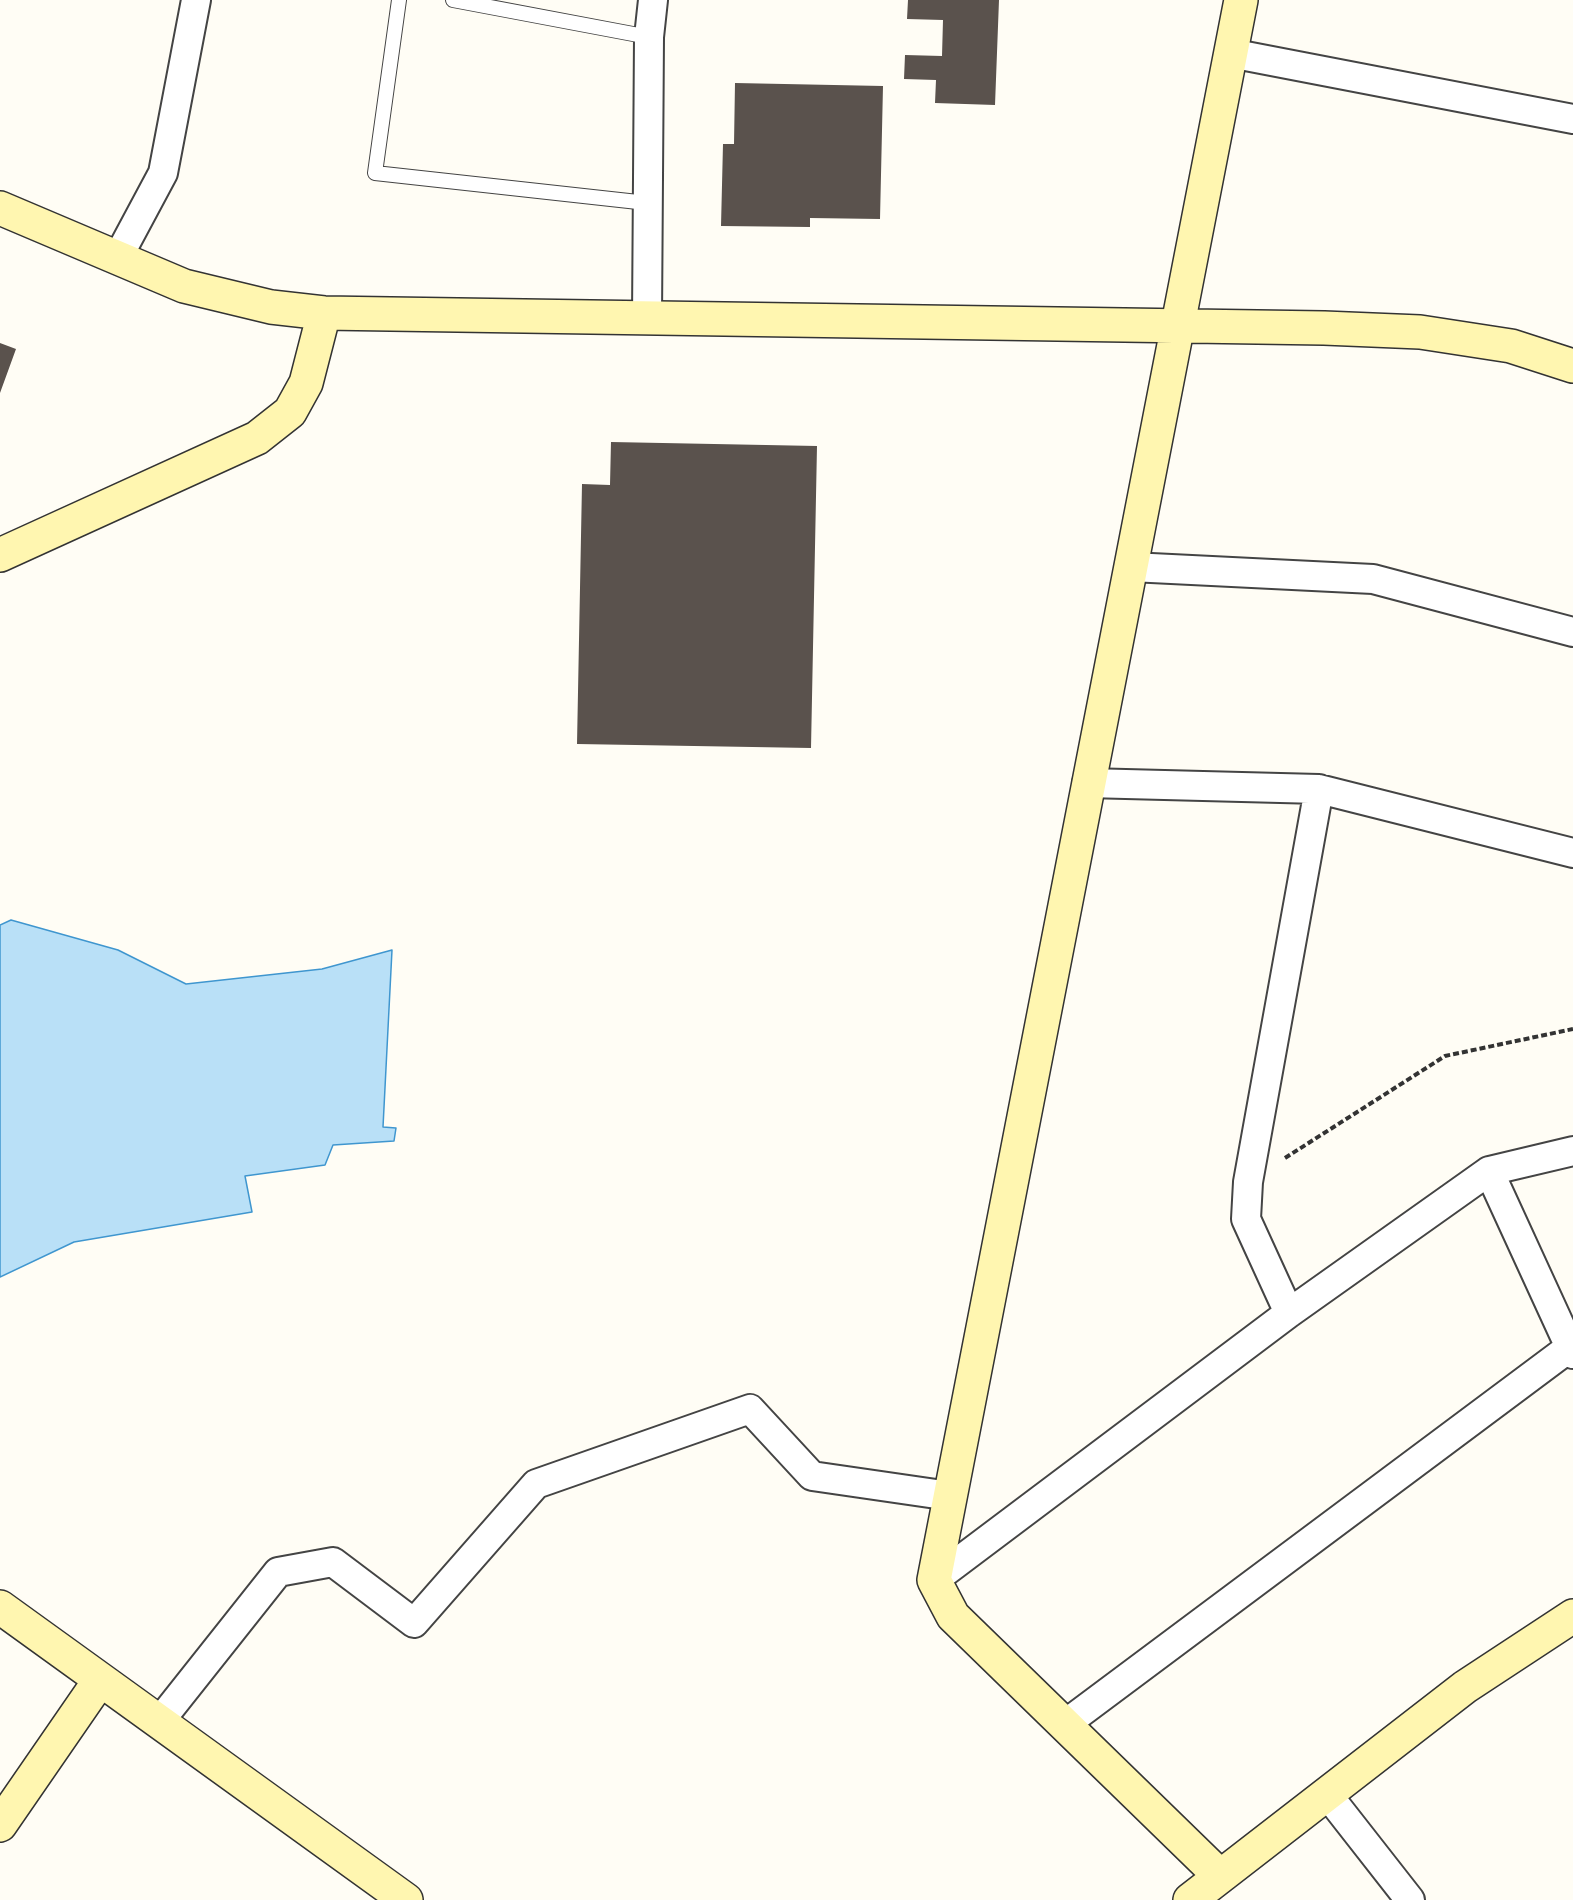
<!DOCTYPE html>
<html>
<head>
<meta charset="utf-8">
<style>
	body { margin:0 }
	canvas { display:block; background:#fffdf5 }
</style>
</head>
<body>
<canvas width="1573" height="1900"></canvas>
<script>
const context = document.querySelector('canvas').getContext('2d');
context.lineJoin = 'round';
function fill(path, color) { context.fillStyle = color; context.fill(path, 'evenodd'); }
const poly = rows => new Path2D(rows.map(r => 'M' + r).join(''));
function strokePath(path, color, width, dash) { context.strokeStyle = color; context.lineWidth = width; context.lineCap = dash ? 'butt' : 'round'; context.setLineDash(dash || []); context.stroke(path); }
const water = poly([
	[11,920,118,950,186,984,322,969,392,950,383,1127,396,1128,394,1141,333,1145,325,1165,245,1176,252,1212,74,1242,0,1277,0,925,11,920]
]);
const building = poly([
	[908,0,999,0,995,105,935,103,936,80,904,79,905,55,942,56,943,20,907,19],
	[735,83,883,86,880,219,810,218,810,227,721,226,723,144,734,144],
	[0,343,16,349,0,393],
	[611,442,817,446,811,748,577,744,582,484,610,485]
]);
const path = poly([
	[1285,1158,1445,1056,1573,1029]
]);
const lane = poly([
	[399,0,375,173,647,203],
	[453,0,649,37]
]);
const street = poly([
	[1230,53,1573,119],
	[117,259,163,173,196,0],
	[647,318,649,37,653,0],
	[1131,567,1373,579,1573,632],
	[1087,783,1319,789,1573,853],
	[1489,1171,1573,1354],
	[1289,1313,1246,1219,1248,1182,1319,789],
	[934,1580,1289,1313,1489,1171,1573,1151],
	[159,1722,278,1572,333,1562,414,1623,536,1484,750,1409,812,1476,950,1496],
	[1064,1725,1573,1345],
	[1327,1794,1410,1900]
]);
const secondary = poly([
	[0,208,184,286,271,307,324,313,1324,328,1420,332,1511,346,1573,366],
	[0,555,257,438,290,412,306,383,324,313],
	[0,1607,406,1900],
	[0,1825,100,1680],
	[1220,1876,953,1616,934,1580,1241,0],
	[1190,1900,1465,1687,1573,1616]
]);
fill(water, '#b9e0f7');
strokePath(water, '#3f96cf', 1.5);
fill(building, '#5a524d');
strokePath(lane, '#444', 16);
strokePath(street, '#444', 32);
strokePath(secondary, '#333', 36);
strokePath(path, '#333', 4, [6, 3]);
strokePath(lane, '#fff', 14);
strokePath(street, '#fff', 28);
strokePath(secondary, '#fff6b0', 33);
</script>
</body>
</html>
